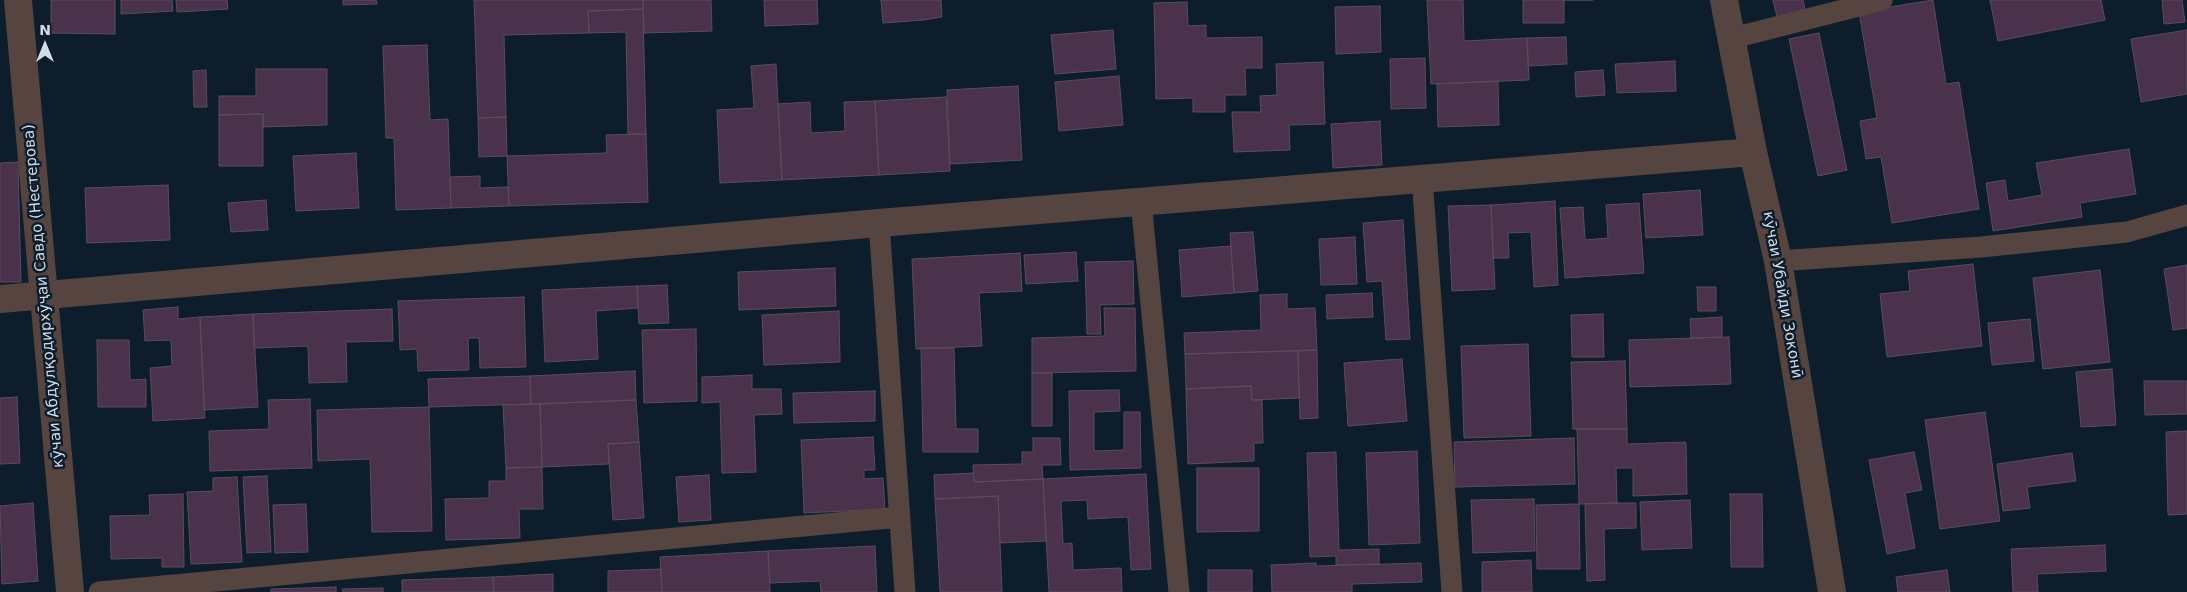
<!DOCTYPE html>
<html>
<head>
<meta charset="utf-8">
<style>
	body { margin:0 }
	#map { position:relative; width:2187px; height:592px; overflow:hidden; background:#0e1d2b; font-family:"DejaVu Sans",sans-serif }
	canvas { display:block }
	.north { position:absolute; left:20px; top:20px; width:50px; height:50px; -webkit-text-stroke:4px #0e1d2b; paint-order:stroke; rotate:0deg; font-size:14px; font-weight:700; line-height:20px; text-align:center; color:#d2dce6 }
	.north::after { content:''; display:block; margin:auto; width:18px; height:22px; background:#d2dce6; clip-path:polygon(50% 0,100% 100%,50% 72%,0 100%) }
</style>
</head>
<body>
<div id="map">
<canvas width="2187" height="592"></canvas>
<div class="north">N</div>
</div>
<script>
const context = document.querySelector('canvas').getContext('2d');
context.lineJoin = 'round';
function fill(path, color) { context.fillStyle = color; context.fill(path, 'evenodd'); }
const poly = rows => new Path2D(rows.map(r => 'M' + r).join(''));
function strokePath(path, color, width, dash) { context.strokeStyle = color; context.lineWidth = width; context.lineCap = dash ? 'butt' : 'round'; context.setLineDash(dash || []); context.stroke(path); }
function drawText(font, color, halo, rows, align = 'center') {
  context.font = font + ' "DejaVu Sans",sans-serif'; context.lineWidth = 5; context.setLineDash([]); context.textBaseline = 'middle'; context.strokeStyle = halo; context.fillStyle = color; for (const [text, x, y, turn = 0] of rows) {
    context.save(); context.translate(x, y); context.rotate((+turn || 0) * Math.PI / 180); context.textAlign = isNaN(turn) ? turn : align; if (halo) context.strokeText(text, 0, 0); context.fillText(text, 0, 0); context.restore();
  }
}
const building = poly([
	[51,0,115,0,115,34,51,33,51,0],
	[121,0,172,0,173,11,121,14,121,0],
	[176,0,227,0,228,9,177,12,176,0],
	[343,0,376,0,377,4,343,5,343,0],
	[474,0,643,0,643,9,588,11,589,33,504,35,506,117,478,118,474,0],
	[643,0,711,0,712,31,644,33,643,0],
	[764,0,817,0,818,24,765,26,764,0],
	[881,0,941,0,942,17,924,20,883,23,881,0],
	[1427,0,1463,0,1464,41,1527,38,1529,80,1431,84,1427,0],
	[1523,0,1593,0,1564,0,1564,23,1523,23,1523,0],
	[1773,0,1803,0,1805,10,1777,17,1773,0],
	[1933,0,1946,84,1959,82,1979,209,1892,223,1881,157,1866,159,1860,121,1877,118,1859,12,1933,0],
	[1990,0,2101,0,2105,20,1998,41,1990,0],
	[2162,0,2182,0,2185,22,2164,24,2162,0],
	[1187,2,1188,26,1206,25,1206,38,1262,37,1262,68,1245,68,1246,95,1225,95,1225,112,1193,112,1193,98,1156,99,1154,3,1187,2],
	[1380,6,1381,52,1336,54,1335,7,1380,6],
	[643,9,646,134,628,134,626,32,589,33,588,11,643,9],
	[1113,30,1116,69,1055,74,1051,35,1113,30],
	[2187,30,2187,94,2141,102,2131,39,2187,30],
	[1819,33,1847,170,1818,176,1789,39,1819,33],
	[1566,37,1567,64,1528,66,1527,38,1566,37],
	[427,45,430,120,448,119,451,208,396,210,394,138,386,138,383,46,427,45],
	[1425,58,1426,108,1391,109,1390,59,1425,58],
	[1675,61,1676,91,1617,93,1615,64,1675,61],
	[1323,62,1325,124,1289,125,1290,150,1234,152,1232,112,1261,112,1260,96,1277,95,1276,64,1323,62],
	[776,64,782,180,720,183,717,110,754,108,751,66,776,64],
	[256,69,327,69,327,125,263,127,263,114,219,115,219,96,256,96,256,69],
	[206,70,207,107,194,107,193,71,206,70],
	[1603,70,1605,95,1576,97,1575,72,1603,70],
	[1119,76,1123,125,1059,131,1055,82,1119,76],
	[1498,81,1499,125,1438,127,1437,84,1498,81],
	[1018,86,1022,160,950,164,947,90,1018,86],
	[946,97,950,171,879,175,875,101,946,97],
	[875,101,879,175,782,180,778,104,810,102,811,133,845,131,844,102,875,101],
	[263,114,263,166,219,166,219,115,263,114],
	[506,117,507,156,479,157,478,118,506,117],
	[1380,121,1382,165,1333,168,1331,124,1380,121],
	[646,134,648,202,509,206,507,156,607,153,606,135,646,134],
	[2129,149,2136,194,2080,203,2082,217,1993,231,1986,183,2005,180,2008,201,2042,195,2036,163,2129,149],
	[356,153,359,208,296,211,293,156,356,153],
	[18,162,21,282,0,282,0,163,18,162],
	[480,176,480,188,508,187,509,206,451,208,450,177,480,176],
	[168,185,170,240,87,243,85,188,168,185],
	[1700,190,1703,235,1646,238,1643,194,1700,190],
	[266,200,268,230,231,232,228,203,266,200],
	[1555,201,1558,285,1534,287,1531,232,1508,233,1509,258,1493,258,1491,205,1555,201],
	[1639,203,1644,273,1565,278,1560,208,1583,207,1585,240,1608,238,1606,205,1639,203],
	[1491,205,1495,289,1452,291,1448,206,1491,205],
	[1403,220,1410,339,1386,340,1382,281,1367,282,1363,223,1403,220],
	[1253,232,1258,291,1234,293,1230,233,1253,232],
	[1355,237,1357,284,1321,285,1319,239,1355,237],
	[1231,246,1234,293,1182,297,1179,250,1231,246],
	[1076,252,1078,281,1026,284,1024,255,1076,252],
	[1020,253,1022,291,979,293,982,346,916,349,912,259,1020,253],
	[1133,261,1134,304,1100,305,1101,334,1087,334,1085,262,1133,261],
	[1973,264,1982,346,1887,357,1880,294,1910,291,1908,271,1973,264],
	[2187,265,2187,328,2173,330,2164,269,2187,265],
	[835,268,836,306,739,310,738,272,835,268],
	[2100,270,2110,362,2043,369,2033,278,2100,270],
	[667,285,669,323,639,324,637,286,667,285],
	[637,286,638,308,596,311,598,359,545,362,542,290,637,286],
	[1697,287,1716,287,1716,311,1698,311,1697,287],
	[1372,293,1373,317,1327,319,1326,295,1372,293],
	[1287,294,1287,309,1315,308,1317,350,1185,354,1184,333,1261,330,1260,295,1287,294],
	[524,297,526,367,480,368,479,338,468,338,469,370,418,371,417,349,400,350,398,301,524,297],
	[178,307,178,319,200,317,205,418,153,421,150,368,172,366,171,340,145,341,143,310,178,307],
	[1104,308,1135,308,1136,371,1032,373,1032,338,1105,336,1104,308],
	[392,309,393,341,346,342,347,382,309,383,308,346,254,348,253,314,392,309],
	[839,311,840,362,764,365,762,315,839,311],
	[253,314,258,407,204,410,200,317,253,314],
	[1603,314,1604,357,1572,357,1571,315,1603,314],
	[1722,317,1722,337,1691,338,1690,319,1722,317],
	[2030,319,2034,361,1992,365,1988,323,2030,319],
	[696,329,697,401,644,403,642,330,696,329],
	[1729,337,1731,384,1630,387,1629,340,1729,337],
	[97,340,129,340,130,380,146,379,146,407,98,407,97,340],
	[1528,344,1531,436,1464,438,1461,346,1528,344],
	[921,348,954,348,956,429,978,429,978,452,923,452,921,348],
	[1317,350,1318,418,1300,419,1298,351,1317,350],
	[1298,351,1299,398,1252,400,1251,386,1186,389,1185,354,1298,351],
	[1402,359,1407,421,1348,426,1344,363,1402,359],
	[1625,361,1627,429,1573,429,1571,362,1625,361],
	[2112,369,2116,425,2081,427,2076,372,2112,369],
	[635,371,636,400,531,404,530,376,635,371],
	[1032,373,1052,373,1052,426,1032,426,1032,373],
	[752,375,752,389,781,389,782,414,754,415,756,472,722,473,720,402,702,403,702,377,752,375],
	[530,376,531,404,429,407,428,379,530,376],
	[2144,381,2187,381,2187,414,2145,415,2144,381],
	[1251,386,1252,400,1262,400,1263,443,1254,443,1254,461,1188,464,1186,389,1251,386],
	[1119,390,1120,411,1094,412,1094,451,1124,450,1124,412,1140,412,1141,468,1070,470,1069,391,1119,390],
	[875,391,875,421,794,423,793,393,875,391],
	[17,397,20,463,0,464,0,398,17,397],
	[310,399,312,468,210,471,209,431,269,429,268,400,310,399],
	[636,400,639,442,608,444,609,464,542,467,540,404,636,400],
	[540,404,542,467,506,468,503,405,540,404],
	[429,407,432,531,372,532,370,459,318,461,317,410,429,407],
	[1985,412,2000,521,1940,529,1925,420,1985,412],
	[1577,429,1627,429,1627,444,1686,442,1687,494,1633,496,1633,468,1616,468,1617,503,1579,504,1577,429],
	[2187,431,2187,514,2168,515,2166,432,2187,431],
	[873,437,875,470,864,470,864,479,883,478,885,509,804,513,801,440,873,437],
	[1033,438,1060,438,1061,465,1042,465,1043,479,974,482,973,465,1022,464,1022,452,1033,452,1033,438],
	[1574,438,1575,484,1455,487,1454,442,1574,438],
	[639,442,644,518,613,520,608,444,639,442],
	[1417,451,1420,543,1369,545,1366,453,1417,451],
	[1336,452,1339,550,1379,549,1379,564,1336,565,1336,556,1310,557,1307,453,1336,452],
	[1914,452,1922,490,1905,493,1915,548,1887,554,1869,460,1914,452],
	[2072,453,2076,481,2027,487,2030,508,2003,511,1997,464,2072,453],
	[542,467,543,509,519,509,520,538,446,540,445,499,489,498,489,481,506,481,506,468,542,467],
	[1197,468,1259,468,1259,531,1197,532,1197,468],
	[973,473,974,482,1043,479,1046,541,1000,543,998,496,935,499,934,475,973,473],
	[1146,474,1151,569,1131,570,1128,517,1088,519,1087,500,1061,501,1063,544,1072,543,1073,570,1121,568,1122,592,1049,592,1043,479,1146,474],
	[709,475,711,520,679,522,676,477,709,475],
	[267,476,271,552,247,553,243,477,267,476],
	[237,477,242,562,191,564,187,492,213,491,213,478,237,477],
	[183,494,184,567,162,567,162,558,111,559,110,516,150,515,149,495,183,494],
	[1730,494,1762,494,1763,567,1731,567,1730,494],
	[998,496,1002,592,940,592,935,499,998,496],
	[1534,499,1535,551,1473,553,1471,500,1534,499],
	[1690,500,1692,548,1642,550,1640,502,1690,500],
	[33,503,38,581,2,584,0,506,33,503],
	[1617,503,1636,503,1636,528,1604,529,1605,580,1587,581,1585,504,1617,503],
	[306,504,308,552,275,553,273,505,306,504],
	[1579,504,1580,569,1537,569,1536,505,1579,504],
	[2105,545,2106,571,2037,574,2038,592,2013,592,2011,549,2105,545],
	[875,546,877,592,821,592,820,581,770,583,768,551,875,546],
	[768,551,770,592,662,592,660,557,768,551],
	[1531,560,1532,592,1482,592,1482,562,1531,560],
	[1316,563,1316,566,1421,563,1422,582,1352,584,1352,592,1272,592,1271,565,1316,563],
	[661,569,662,592,608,592,608,571,661,569],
	[1208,570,1252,570,1252,592,1208,592,1208,570],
	[1947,570,1950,592,1898,592,1896,577,1947,570],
	[553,574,553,592,494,592,493,577,553,574],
	[493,577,494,592,402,592,402,580,493,577],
	[336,587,336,592,271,592,271,589,336,587],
	[383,588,383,592,343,592,342,589,383,588]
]);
const lane = poly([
	[1733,38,1882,0],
	[1422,177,1452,592],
	[1141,201,1179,592],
	[879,223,905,592],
	[1778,261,1981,247,2127,232,2187,215],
	[99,592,900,517]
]);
const street = poly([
	[18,0,70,592],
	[1724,0,1753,152,1778,261,1832,592],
	[0,299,879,223,1753,152]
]);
const streetNames = [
	["кӯчаи Убайди Зоконӣ",1782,295,80],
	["кӯчаи Абдулқодирхӯҷаи Савдо (Нестерова)",44,296,-95]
];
fill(building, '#4a324d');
strokePath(building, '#5b4c5d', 1);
strokePath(lane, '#564441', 21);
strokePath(street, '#564441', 28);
drawText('15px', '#d2dce6', '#0e1d2b', streetNames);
</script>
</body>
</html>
